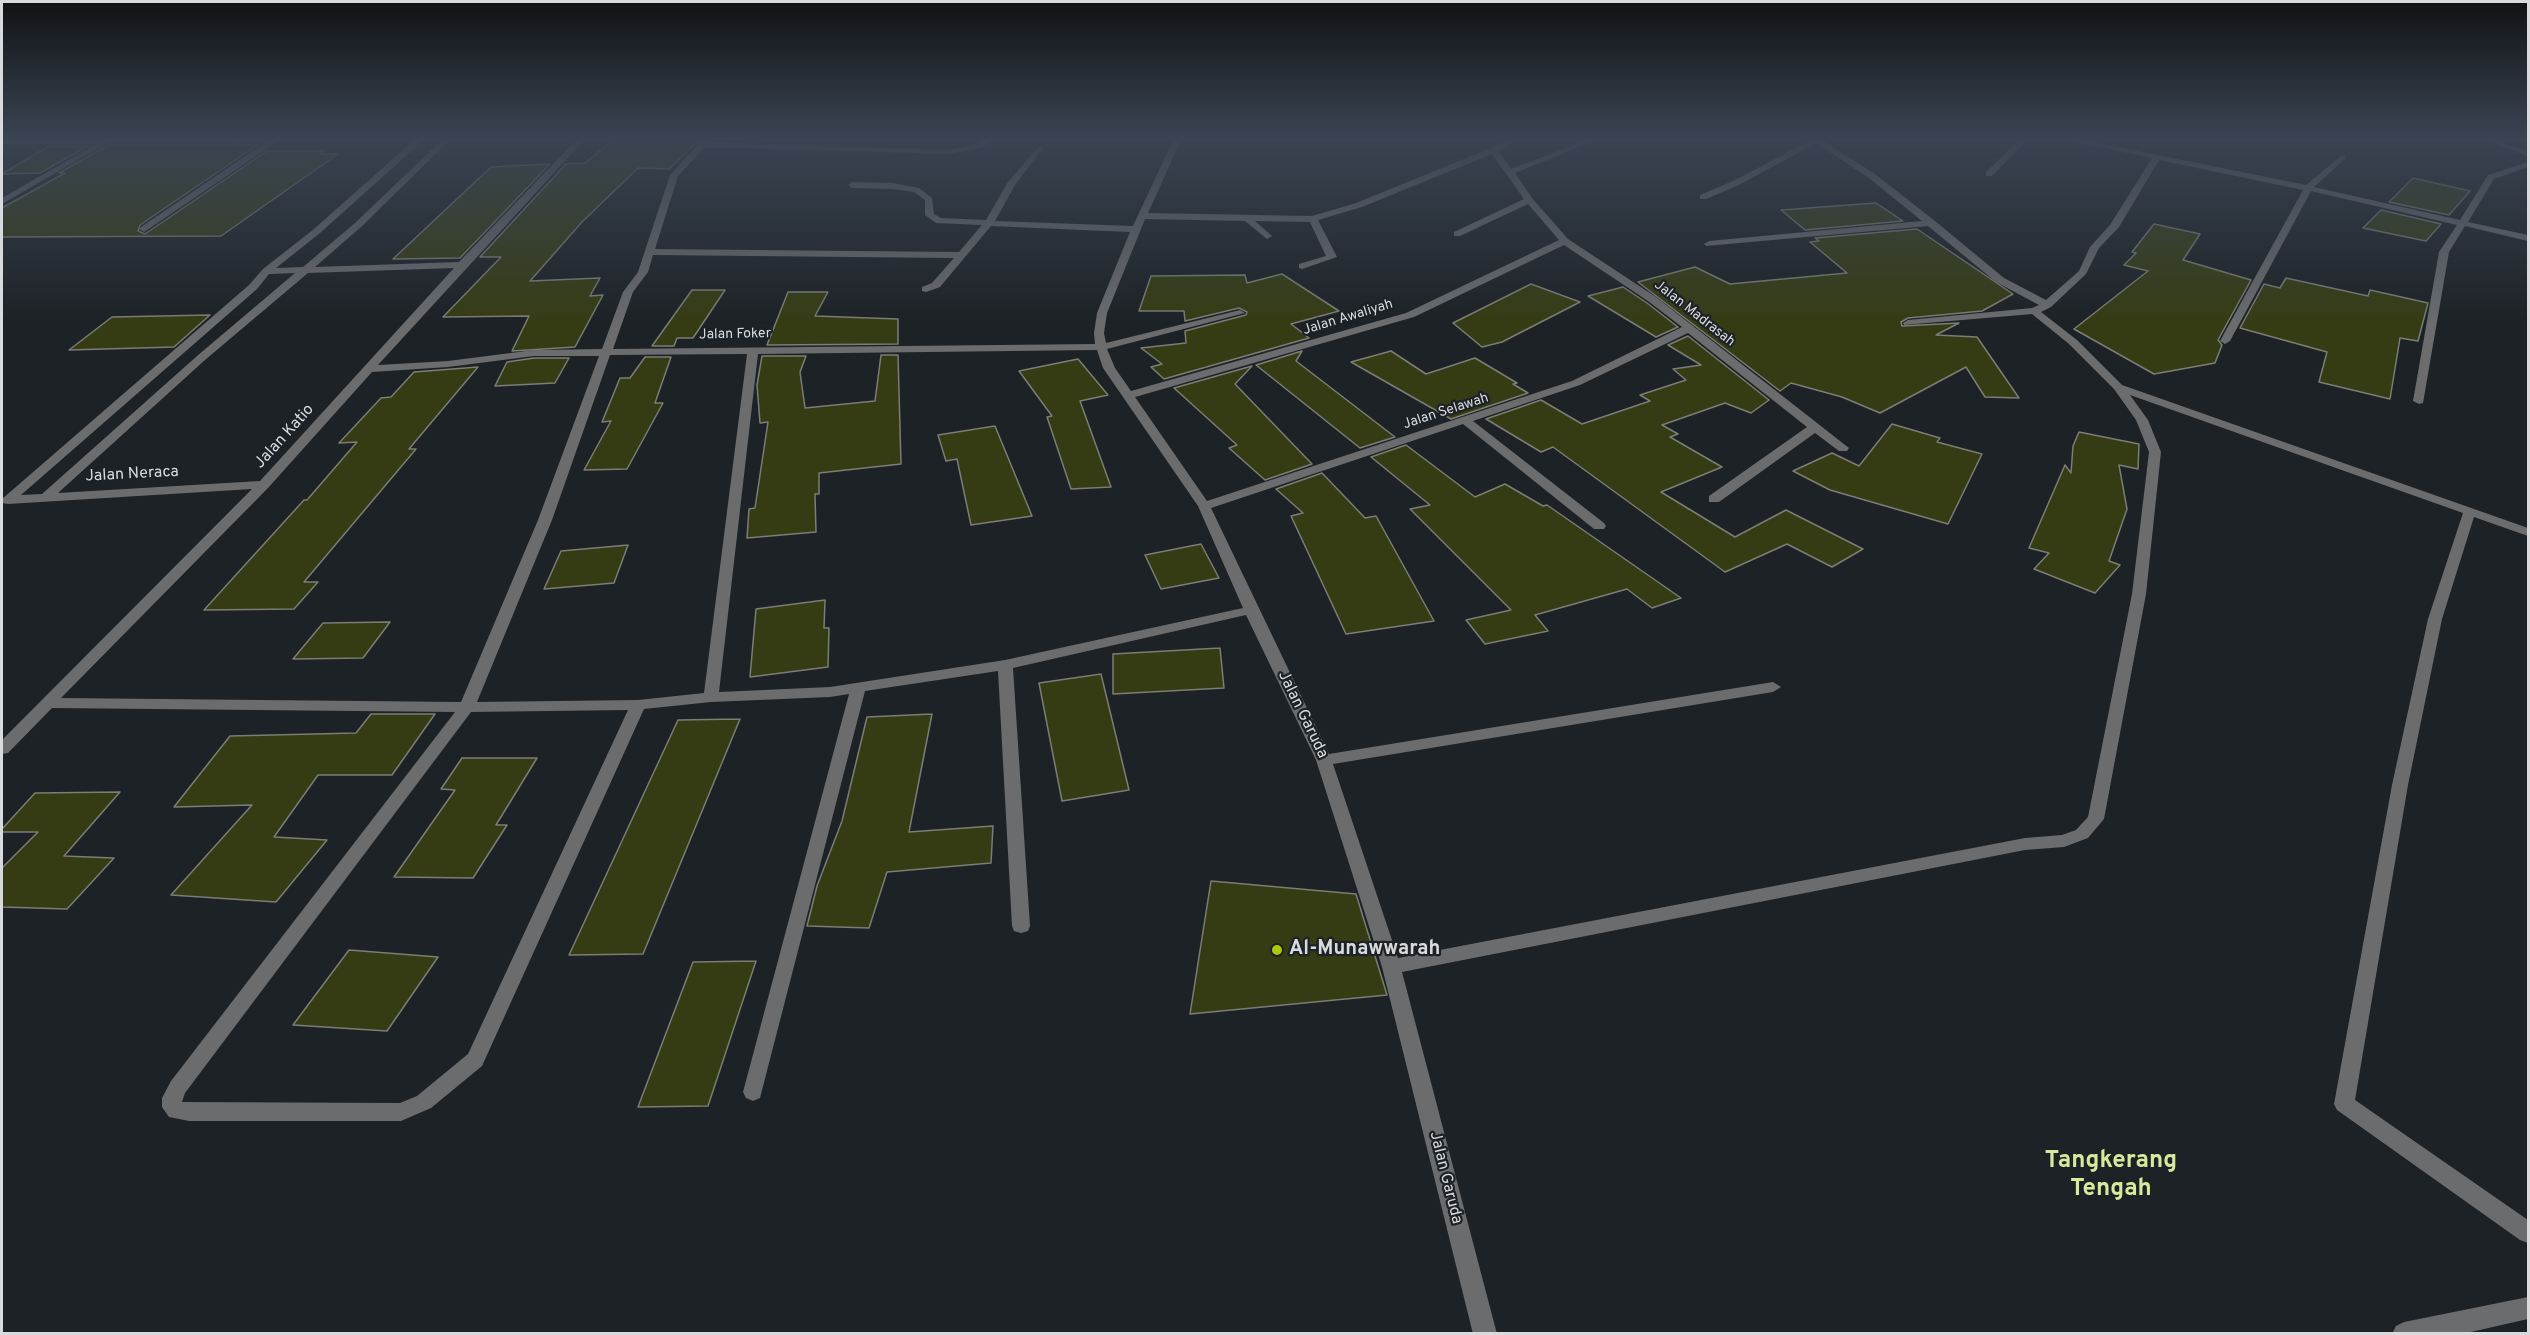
<!DOCTYPE html>
<html>
<head>
<meta charset="utf-8">
<style>
	body { margin:0 }
	#map { position:relative; width:2530px; height:1335px; overflow:hidden; background:#1d2226; font-family:Overpass,sans-serif }
	canvas { display:block }
	.frame { position:absolute; inset:0; border:3px solid #d8dbde; pointer-events:none }
</style>
</head>
<body>
<div id="map">
<canvas width="2530" height="1335"></canvas>
<div class="frame"></div>
</div>
<script>
const context = document.querySelector('canvas').getContext('2d');
context.lineJoin = 'round';
function fill(path, color) { context.fillStyle = color; context.fill(path, 'evenodd'); }
const poly = rows => new Path2D(rows.map(r => 'M' + r).join(''));
function strokePath(path, color, width, dash) { context.strokeStyle = color; context.lineWidth = width; context.lineCap = dash ? 'butt' : 'round'; context.setLineDash(dash || []); context.stroke(path); }
function drawText(font, color, halo, rows, align = 'center') {
  context.font = font + ' Overpass,sans-serif'; context.lineWidth = 4.5; context.setLineDash([]); context.textBaseline = 'middle'; context.strokeStyle = halo; context.fillStyle = color; for (const [text, x, y, turn = 0] of rows) {
    context.save(); context.translate(x, y); context.rotate((+turn || 0) * Math.PI / 180); context.textAlign = isNaN(turn) ? turn : align; if (halo) context.strokeText(text, 0, 0); context.fillText(text, 0, 0); context.restore();
  }
}
const building = poly([
	[615,138,701,138,669,169,638,168,582,222,530,281,600,278,590,296,603,295,575,347,512,351,529,316,443,317,501,257,480,257,566,164,585,163,615,138],
	[259,144,140,225,138,231,145,234,267,151,324,151,320,154,338,154,221,236,2,237,2,208,65,173,59,173,108,145,259,144],
	[49,146,88,146,40,173,2,174,49,146],
	[550,164,460,258,393,259,491,167,550,164],
	[2413,178,2470,191,2449,215,2389,202,2413,178],
	[1876,203,1903,221,1805,230,1781,210,1876,203],
	[2381,210,2441,224,2426,241,2363,228,2381,210],
	[2154,224,2200,234,2183,260,2251,280,2218,340,2222,345,2215,363,2154,374,2074,329,2148,271,2124,265,2136,253,2132,252,2154,224],
	[1917,229,2013,294,1982,311,1908,318,1901,322,1902,326,1959,323,1936,335,1977,337,2019,398,1985,397,1966,367,1880,413,1842,397,1791,383,1780,391,1638,282,1695,267,1730,284,1847,273,1810,242,1819,241,1815,238,1917,229],
	[1282,274,1339,311,1291,324,1309,338,1164,379,1151,367,1162,364,1141,348,1186,343,1185,331,1246,315,1247,312,1239,308,1185,321,1184,311,1139,311,1151,276,1245,275,1247,283,1282,274],
	[2286,278,2368,296,2370,290,2428,303,2418,341,2400,338,2390,399,2319,382,2327,352,2240,328,2264,284,2280,288,2286,278],
	[1531,284,1580,302,1502,342,1482,347,1453,323,1531,284],
	[1623,287,1647,303,1678,327,1656,337,1588,296,1623,287],
	[692,290,725,290,693,338,677,338,674,346,652,346,692,290],
	[788,292,828,292,815,316,898,319,898,344,767,345,788,292],
	[210,315,174,347,69,350,112,317,210,315],
	[1688,336,1769,400,1751,413,1725,403,1662,425,1678,434,1670,437,1722,467,1661,492,1735,537,1786,510,1863,549,1832,567,1787,544,1725,572,1553,447,1541,452,1486,419,1541,400,1582,424,1650,401,1640,395,1686,380,1673,369,1701,365,1668,345,1688,336],
	[1302,351,1296,361,1395,437,1360,448,1256,365,1302,351],
	[1391,351,1426,374,1475,358,1517,383,1513,384,1528,393,1451,419,1351,362,1391,351],
	[881,355,898,355,901,464,819,473,819,494,815,494,816,532,747,538,749,509,755,508,768,422,760,423,757,385,762,356,806,356,800,372,805,408,875,401,881,355],
	[645,357,671,357,655,403,663,403,627,469,584,470,611,421,602,422,620,378,630,378,645,357],
	[534,358,569,358,555,383,495,386,507,362,534,358],
	[1078,359,1108,395,1080,401,1111,487,1071,489,1047,417,1052,416,1019,371,1078,359],
	[1252,366,1235,384,1312,464,1265,480,1229,448,1237,445,1174,388,1252,366],
	[478,367,409,449,416,449,304,582,318,582,294,609,204,610,304,500,307,500,357,442,339,443,381,398,391,397,414,372,478,367],
	[1892,424,1940,438,1937,442,1982,454,1948,524,1830,490,1793,471,1832,453,1859,466,1892,424],
	[995,426,1032,516,971,525,957,459,946,461,938,435,995,426],
	[2079,432,2139,444,2138,469,2119,465,2127,509,2109,561,2120,565,2095,593,2034,569,2049,553,2029,548,2065,465,2071,473,2073,446,2079,432],
	[1406,445,1475,497,1505,484,1543,506,1547,505,1681,598,1652,608,1627,589,1535,615,1548,631,1485,644,1466,620,1511,610,1410,509,1430,505,1371,457,1406,445],
	[1322,473,1365,518,1376,516,1434,621,1346,634,1291,516,1303,513,1276,489,1322,473],
	[1201,544,1219,578,1161,589,1145,555,1201,544],
	[628,545,614,583,544,589,561,551,628,545],
	[825,600,824,628,829,628,828,667,750,677,756,609,825,600],
	[390,622,363,658,293,659,323,623,390,622],
	[1220,648,1224,688,1113,694,1113,654,1220,648],
	[1101,674,1129,790,1062,801,1039,683,1101,674],
	[371,714,435,714,392,775,318,775,274,837,327,840,276,902,171,895,252,805,174,807,230,736,356,733,371,714],
	[932,714,909,832,993,826,991,863,887,872,869,928,807,926,817,886,842,821,867,717,932,714],
	[740,719,643,954,569,955,678,720,740,719],
	[462,758,537,758,496,825,507,825,473,878,394,877,455,790,441,789,462,758],
	[120,792,64,856,114,858,67,909,2,907,2,868,38,832,2,832,2,829,35,793,120,792],
	[1211,881,1356,894,1387,995,1190,1014,1211,881],
	[349,950,438,957,387,1031,293,1025,349,950],
	[756,961,708,1106,638,1107,693,962,756,961]
]);
const minor = poly([
	[219,138,426,138,320,233,276,268,303,267,355,223,444,138,452,138,361,227,315,267,459,262,578,138,586,138,378,365,448,361,534,350,602,349,623,292,638,272,670,175,704,138,712,138,709,142,950,150,976,144,987,138,996,138,982,148,950,154,705,147,678,176,655,249,959,252,982,225,936,223,925,215,925,200,914,192,893,189,852,188,848,185,852,182,893,183,919,188,932,198,934,214,941,218,986,220,1008,182,1039,146,1043,148,1015,185,995,221,1133,226,1174,138,1182,138,1148,213,1312,216,1356,203,1491,148,1512,138,1521,138,1499,151,1511,169,1591,138,1601,138,1515,173,1532,198,1568,239,1656,297,1849,448,1847,451,1839,451,1815,433,1719,502,1709,502,1709,496,1807,427,1688,333,1580,385,1473,421,1604,523,1606,526,1604,529,1594,529,1463,424,1211,508,1329,754,1773,682,1781,687,1773,692,1333,764,1398,958,2025,838,2062,835,2076,830,2088,817,2132,594,2149,452,2136,420,2114,389,2069,344,2032,314,1904,325,1903,323,1908,320,2032,308,2039,305,1996,282,1928,226,1706,246,1704,244,1709,241,1922,221,1869,178,1816,143,1739,185,1706,199,1700,199,1700,195,1733,181,1815,138,1824,138,1822,140,1875,174,1935,221,2004,278,2046,300,2079,271,2090,247,2110,225,2152,158,2065,140,2061,138,2074,138,2306,185,2342,155,2345,155,2345,159,2314,187,2460,220,2488,175,2528,162,2528,167,2494,179,2468,222,2528,235,2528,241,2465,226,2449,252,2423,403,2419,404,2413,401,2439,252,2457,225,2311,191,2230,341,2225,344,2220,341,2303,190,2159,160,2119,227,2099,248,2086,274,2051,307,2041,312,2077,340,2122,385,2528,528,2528,536,2474,517,2442,619,2408,785,2355,1100,2528,1220,2528,1243,2520,1240,2337,1110,2334,1104,2392,785,2428,619,2463,513,2130,395,2148,420,2161,452,2146,594,2104,819,2088,838,2064,847,2025,850,1402,972,1497,1334,1473,1334,1382,967,1316,760,1246,615,1013,668,1030,926,1028,931,1021,933,1014,931,1012,926,998,671,865,691,760,1098,753,1101,746,1098,743,1092,849,694,830,697,711,702,644,709,482,1066,431,1108,401,1121,189,1121,169,1117,162,1107,162,1098,171,1081,455,712,52,708,8,753,2,754,2,740,252,489,8,504,2,503,2,499,249,285,263,269,314,229,414,140,277,142,144,232,139,229,141,227,266,142,107,143,2,204,2,198,96,144,2,144,2,140,219,138],
	[1492,154,1524,199,1454,232,1454,236,1460,236,1528,204,1559,240,1406,313,1131,391,1115,368,1107,349,1245,313,1240,310,1106,343,1104,333,1107,313,1145,219,1245,221,1267,239,1272,236,1255,221,1310,222,1326,256,1299,264,1299,268,1302,269,1337,257,1318,220,1362,207,1492,154],
	[991,226,1130,232,1097,313,1094,333,1095,344,613,349,633,292,648,272,653,255,954,258,932,283,922,287,922,291,926,292,940,287,991,226],
	[1564,245,1648,301,1682,327,1572,381,1207,501,1135,397,1414,317,1564,245],
	[454,268,260,481,58,493,205,360,308,273,454,268],
	[295,273,197,356,42,494,21,495,257,289,269,274,295,273],
	[1097,350,1103,368,1198,506,1243,608,1005,660,830,687,719,692,758,354,1097,350],
	[747,354,704,693,638,700,477,702,552,520,610,355,747,354],
	[534,356,599,356,538,520,461,702,61,698,268,488,372,372,448,367,534,356],
	[628,710,468,1054,417,1096,400,1103,182,1102,185,1093,471,712,628,710],
	[2021,138,2029,138,1992,176,1986,176,1986,172,2021,138],
	[2478,138,2488,138,2528,151,2528,156,2478,138],
	[2528,1297,2528,1319,2462,1334,2392,1334,2396,1326,2404,1322,2528,1297]
]);
const markers = [
	[1277,950,6,"#aec60b"]
];
const farStreetnames = [
	["Jalan Madrasah",1694,314,38],
	["Jalan Awaliyah",1348,318,-17],
	["Jalan Foker",735,335,-1],
	["Jalan Selawah",1446,412,-18]
];
const streetNames = [
	["Jalan Katio",285,437,-48],
	["Jalan Neraca",132,475,-3],
	["Jalan Garuda",1302,715,64],
	["Jalan Garuda",1445,1178,76]
];
const nearPoinames = [
	["Al-Munawwarah",1289,950]
];
const nearQuarternames = [
	["Tangkerang",2111,1162],
	["Tengah",2111,1190]
];
fill(building, '#353c13');
strokePath(building, '#7b7d76', 1.5);
fill(minor, '#6a6c6e');
const sky = context.createLinearGradient(0, 0, 0, 324);
sky.addColorStop(0, '#101315');
sky.addColorStop(0.43, '#3a4452');
sky.addColorStop(1, '#3a445200');
context.fillStyle = sky;
context.fillRect(0, 0, 2530, 324);
for (const [x, y, r, color] of markers) { const dot = new Path2D(); dot.arc(x, y, r, 0, 2 * Math.PI); context.fillStyle = color; context.fill(dot); strokePath(dot, '#1d2226', 2); }
drawText('14px', '#d8dbde', '#1d2226', farStreetnames);
drawText('16px', '#d8dbde', '#1d2226', streetNames);
drawText('bold 20px', '#d8dbde', '#1d2226', nearPoinames, 'left');
drawText('bold 24px', '#d9e99c', '#1d2226', nearQuarternames);
</script>
</body>
</html>
